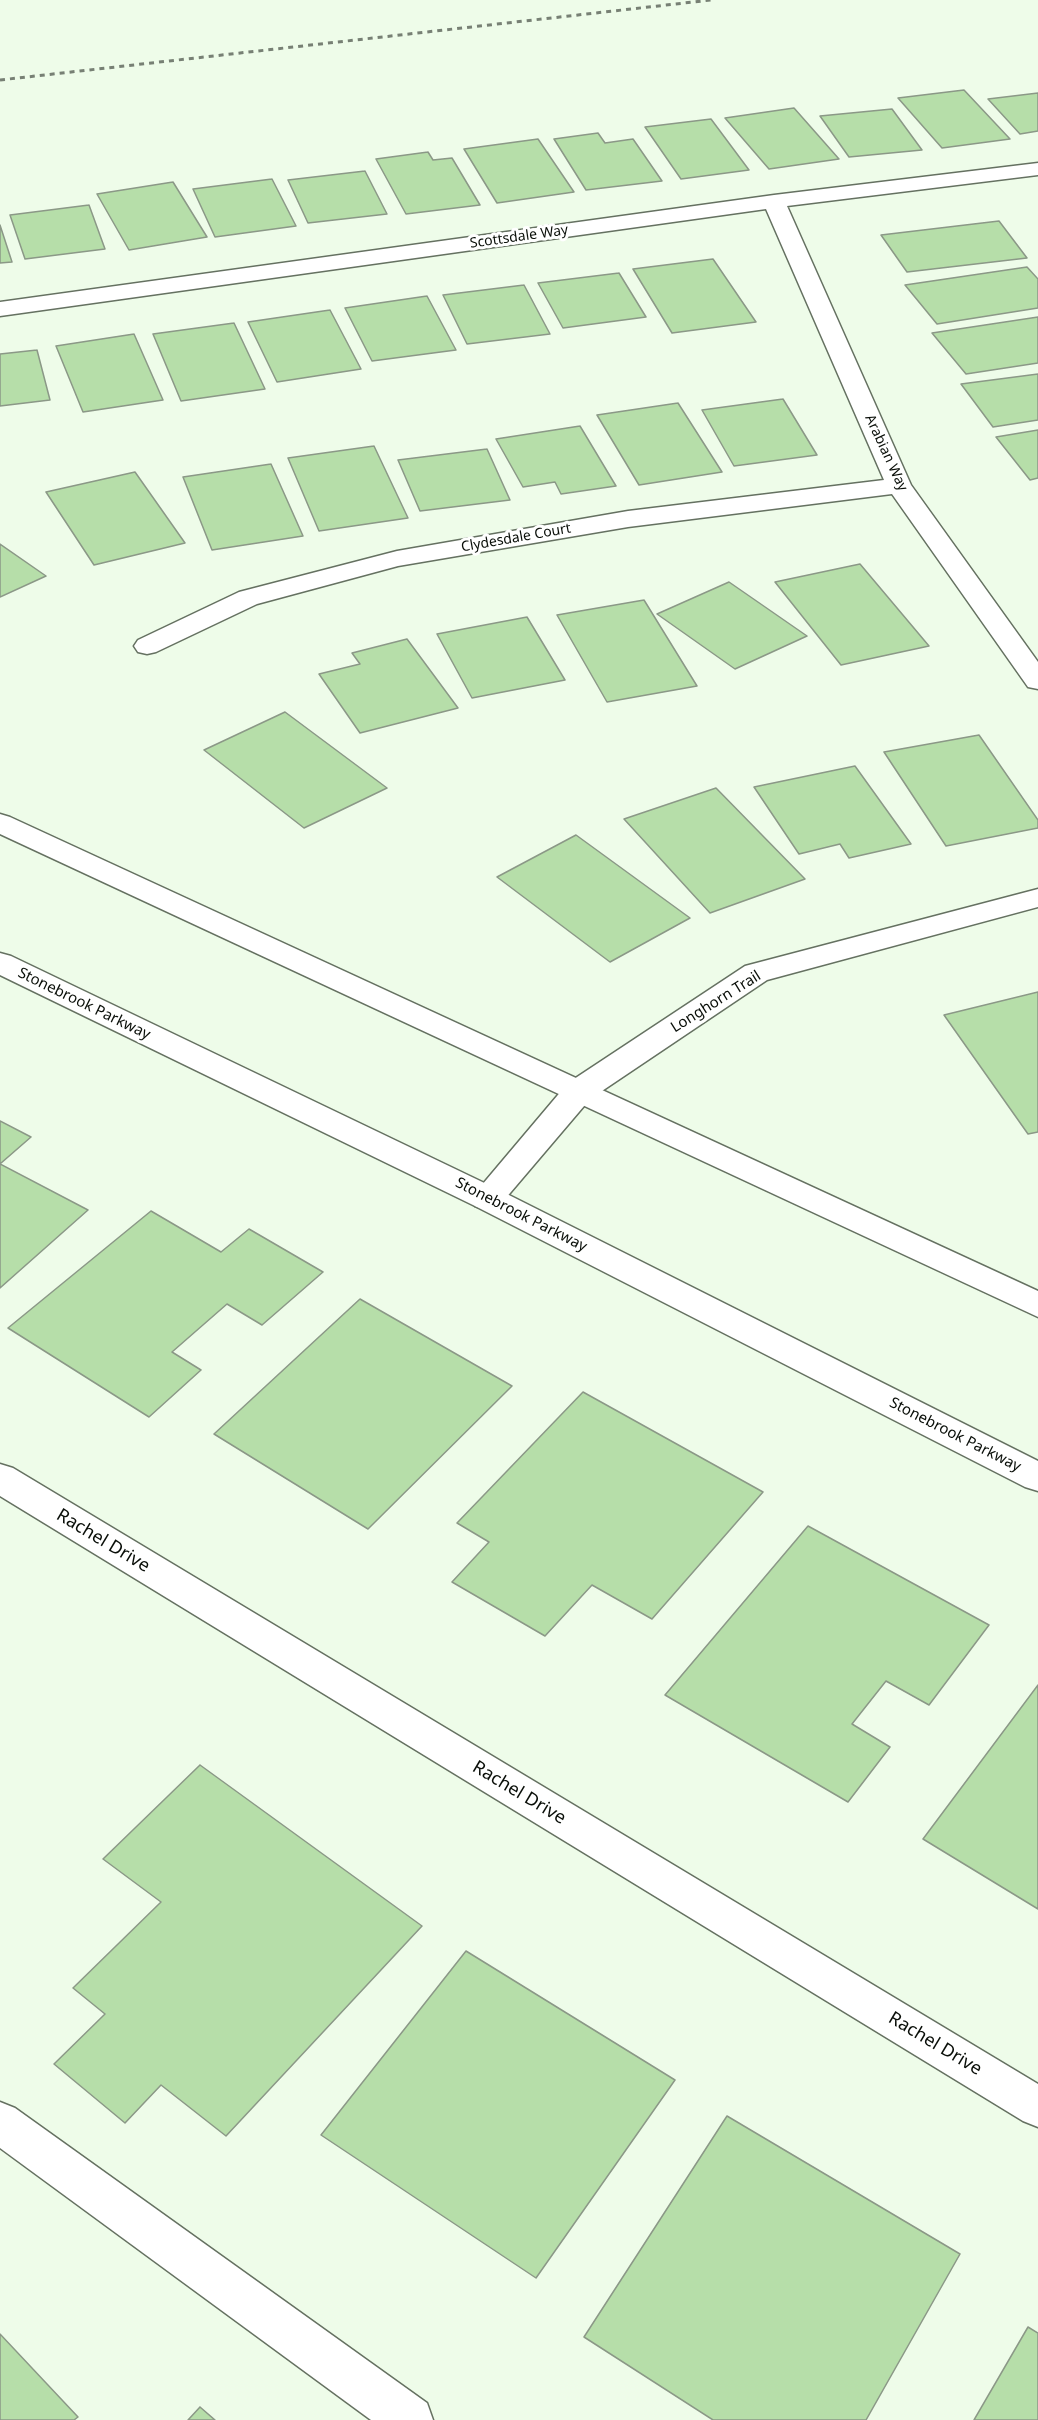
<!DOCTYPE html>
<html>
<head>
<meta charset="utf-8">
<style>
	body { margin:0 }
	canvas { display:block; background:#eefce9 }
</style>
</head>
<body>
<canvas width="1038" height="2420"></canvas>
<script>
const context = document.querySelector('canvas').getContext('2d');
context.lineJoin = 'round';
function fill(path, color) { context.fillStyle = color; context.fill(path, 'evenodd'); }
const poly = rows => new Path2D(rows.map(r => 'M' + r).join(''));
function strokePath(path, color, width, dash) { context.strokeStyle = color; context.lineWidth = width; context.lineCap = dash ? 'butt' : 'round'; context.setLineDash(dash || []); context.stroke(path); }
function drawText(font, color, halo, rows, align = 'center') {
  context.font = font + ' "Noto Sans",sans-serif'; context.lineWidth = 6; context.setLineDash([]); context.textBaseline = 'middle'; context.strokeStyle = halo; context.fillStyle = color; for (const [text, x, y, turn = 0] of rows) {
    context.save(); context.translate(x, y); context.rotate((+turn || 0) * Math.PI / 180); context.textAlign = isNaN(turn) ? turn : align; if (halo) context.strokeText(text, 0, 0); context.fillText(text, 0, 0); context.restore();
  }
}
const building = poly([
	[964,90,1010,139,942,148,898,98,964,90],
	[1038,93,1038,131,1020,134,988,99,1038,93],
	[794,108,839,159,769,169,725,118,794,108],
	[892,109,922,150,849,157,820,116,892,109],
	[711,119,749,170,681,179,645,127,711,119],
	[598,133,605,143,633,139,662,181,586,190,554,139,598,133],
	[538,139,574,192,497,203,464,149,538,139],
	[428,152,433,160,452,158,480,205,406,214,376,159,428,152],
	[365,171,387,214,308,223,288,180,365,171],
	[272,179,296,226,215,237,193,189,272,179],
	[173,182,207,237,129,250,97,194,173,182],
	[89,205,105,249,25,259,10,215,89,205],
	[999,221,1027,258,907,272,881,235,999,221],
	[0,225,12,262,0,263,0,225],
	[713,259,756,322,672,333,633,269,713,259],
	[1027,267,1038,279,1038,308,937,324,905,285,1027,267],
	[619,273,646,317,563,328,538,283,619,273],
	[524,285,550,334,467,344,443,295,524,285],
	[427,296,456,350,372,361,345,308,427,296],
	[330,310,361,369,277,382,248,322,330,310],
	[1038,317,1038,363,966,374,932,333,1038,317],
	[234,323,265,389,181,401,153,334,234,323],
	[134,334,163,400,83,412,56,346,134,334],
	[37,350,50,400,0,406,0,354,37,350],
	[1038,374,1038,420,993,427,961,384,1038,374],
	[783,399,817,455,734,466,702,410,783,399],
	[678,403,722,472,639,485,597,415,678,403],
	[580,426,616,486,561,494,555,482,523,487,496,439,580,426],
	[1038,430,1038,478,1030,480,996,437,1038,430],
	[374,446,408,518,319,531,288,458,374,446],
	[487,449,510,500,420,511,398,460,487,449],
	[271,464,303,536,212,550,183,477,271,464],
	[135,472,185,543,94,565,46,492,135,472],
	[0,544,46,576,0,597,0,544],
	[860,564,929,646,841,665,775,582,860,564],
	[729,582,807,636,735,669,657,614,729,582],
	[644,600,697,686,607,702,557,615,644,600],
	[527,617,565,680,472,698,437,634,527,617],
	[407,639,458,708,360,733,319,674,360,664,352,653,407,639],
	[285,712,387,788,304,828,204,750,285,712],
	[979,735,1038,820,1038,828,946,846,884,752,979,735],
	[855,766,911,844,849,858,840,844,799,854,754,787,855,766],
	[716,788,805,879,710,913,624,819,716,788],
	[576,835,690,918,610,962,497,877,576,835],
	[1038,992,1038,1132,1028,1134,944,1015,1038,992],
	[0,1121,31,1137,0,1164,88,1210,0,1288,0,1121],
	[151,1211,221,1252,249,1229,323,1272,262,1325,227,1304,172,1352,201,1370,149,1417,8,1328,151,1211],
	[360,1299,512,1386,368,1529,214,1434,360,1299],
	[583,1392,763,1492,652,1619,592,1585,545,1636,452,1582,489,1542,457,1523,583,1392],
	[808,1526,989,1625,929,1705,886,1681,852,1724,890,1747,848,1802,665,1695,808,1526],
	[1038,1685,1038,1909,923,1839,1038,1685],
	[200,1765,422,1926,226,2136,161,2085,125,2123,54,2064,105,2014,73,1988,161,1902,103,1859,200,1765],
	[466,1951,675,2080,536,2278,321,2135,466,1951],
	[727,2116,960,2254,866,2420,713,2420,584,2337,727,2116],
	[1028,2327,1038,2333,1038,2420,974,2420,1028,2327],
	[0,2334,78,2417,74,2420,0,2420,0,2334],
	[200,2407,215,2420,188,2420,200,2407]
]);
const service = poly([
	[0,2102,15,2108,427,2403,433,2420,371,2420,0,2148,0,2102]
]);
const minor = poly([
	[1038,163,1038,175,787,206,911,485,1038,662,1038,689,1028,687,892,494,628,527,398,566,257,604,156,652,147,654,138,652,134,646,138,640,239,592,397,551,628,511,884,480,766,209,0,316,0,302,774,195,1038,163],
	[1038,889,1038,907,767,980,590,1099,499,1206,487,1210,475,1206,471,1198,568,1083,745,966,1038,889],
	[0,1464,13,1468,1038,2084,1038,2127,1023,2121,0,1496,0,1464]
]);
const secondary = poly([
	[0,814,10,817,1038,1291,1038,1317,0,834,0,814],
	[0,953,11,956,499,1190,1038,1461,1038,1491,1025,1487,475,1206,0,975,0,953]
]);
const rail = poly([
	[0,80,711,0]
]);
const farStreetnames = [
	["Scottsdale Way",519,237,-8],
	["Arabian Way",886,453,65],
	["Clydesdale Court",516,538,-10]
];
const streetNames = [
	["Longhorn Trail",716,1002,-32],
	["Stonebrook Parkway",84,1004,26],
	["Stonebrook Parkway",521,1215,27],
	["Stonebrook Parkway",955,1435,27]
];
const nearStreetnames = [
	["Rachel Drive",103,1541,31],
	["Rachel Drive",519,1793,31],
	["Rachel Drive",935,2044,31]
];
fill(building, '#b6dea9');
strokePath(building, '#8b9887', 1.5);
strokePath(service, '#657161', 3);
strokePath(minor, '#657161', 3);
strokePath(secondary, '#657161', 3);
fill(service, '#fff');
fill(minor, '#fff');
fill(secondary, '#fff');
strokePath(rail, '#778074', 3, [5, 5]);
drawText('14px', '#090e08', '#fff', farStreetnames);
drawText('15px', '#090e08', '#fff', streetNames);
drawText('18px', '#090e08', '#fff', nearStreetnames);
</script>
</body>
</html>
